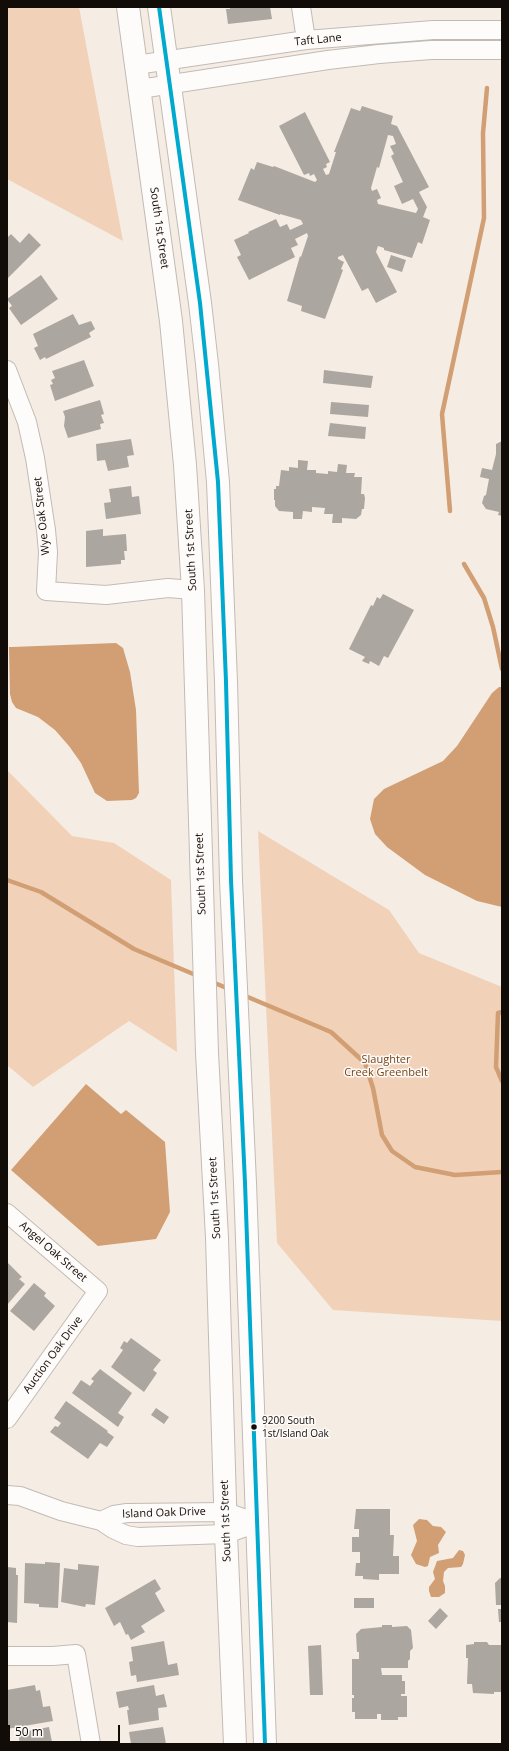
<!DOCTYPE html>
<html>
<head>
<meta charset="utf-8">
<style>
	body { margin:0 }
	#map { position:relative; width:509px; height:1751px; overflow:hidden; background:#f5ece4; font-family:"Open Sans",sans-serif }
	canvas { display:block }
	.frame { position:absolute; inset:0; border:8px solid #110c08; pointer-events:none }
	.scale { position:absolute; left:8px; top:1725px; width:112px; height:18px; box-sizing:border-box; border:2px solid #110c08; border-top:0; padding-left:5px; font-size:12px; line-height:14px; white-space:nowrap; color:#110c08; -webkit-text-stroke:3px #fefaf8; paint-order:stroke }
</style>
</head>
<body>
<div id="map">
<canvas width="509" height="1751"></canvas>
<div class="frame"></div>
<div class="scale">50 m</div>
</div>
<script>
const context = document.querySelector('canvas').getContext('2d');
context.lineJoin = 'round';
function fill(path, color) { context.fillStyle = color; context.fill(path, 'evenodd'); }
const poly = rows => new Path2D(rows.map(r => 'M' + r).join(''));
function strokePath(path, color, width, dash) { context.strokeStyle = color; context.lineWidth = width; context.lineCap = dash ? 'butt' : 'round'; context.setLineDash(dash || []); context.stroke(path); }
function drawText(font, color, halo, rows, align = 'center') {
  context.font = font + ' "Open Sans",sans-serif'; context.lineWidth = 3; context.setLineDash([]); context.textBaseline = 'middle'; context.strokeStyle = halo; context.fillStyle = color; for (const [text, x, y, turn = 0] of rows) {
    context.save(); context.translate(x, y); context.rotate((+turn || 0) * Math.PI / 180); context.textAlign = isNaN(turn) ? turn : align; if (halo) context.strokeText(text, 0, 0); context.fillText(text, 0, 0); context.restore();
  }
}
const green = poly([
	[7,7,79,7,123,241,7,179],
	[7,770,72,836,114,843,171,880,177,1052,129,1021,33,1087,7,1065],
	[258,831,389,910,419,953,502,987,502,1321,333,1310,277,1243]
]);
const water = poly([
	[116,643,123,648,130,672,136,710,139,793,136,798,132,800,107,801,95,793,81,763,69,746,55,730,38,717,16,708,12,702,10,694,9,649,9,647,12,647],
	[499,687,502,687,502,907,477,901,425,875,387,847,375,834,370,819,374,799,384,789,443,761,457,746,492,693],
	[86,1084,121,1114,126,1110,165,1142,170,1212,156,1239,98,1246,11,1170],
	[419,1519,427,1520,433,1526,441,1527,446,1532,438,1545,439,1553,430,1557,428,1566,425,1567,416,1564,411,1555,417,1541,413,1525],
	[459,1550,463,1551,465,1555,463,1564,461,1567,448,1568,444,1572,443,1581,445,1586,445,1593,439,1597,431,1597,429,1591,429,1587,435,1579,433,1572,437,1561,453,1558]
]);
const stream = poly([
	[450,511,442,414,484,218,483,133,487,88],
	[464,564,484,598,493,627,502,669],
	[7,880,41,892,134,949,198,976],
	[210,981,229,989],
	[243,995,331,1032,365,1063,373,1088,382,1135,392,1151,415,1167,455,1175,502,1172],
	[502,1012,498,1013,496,1067,502,1081]
]);
const building = poly([
	[230,7,270,7,272,19,228,24,226,9,230,9],
	[362,106,393,116,391,124,397,126,429,187,419,192,427,207,423,217,430,220,422,244,418,242,412,258,384,250,384,248,378,246,376,252,397,292,376,303,368,288,362,291,343,255,338,257,338,259,344,262,341,269,343,270,325,319,301,311,302,306,287,301,300,256,301,257,308,236,307,233,295,239,298,245,291,248,295,257,249,280,237,257,241,255,234,240,249,233,248,232,276,219,280,227,287,224,290,230,303,224,301,220,280,214,280,215,238,200,251,168,254,170,257,162,273,167,274,166,315,182,317,180,314,174,310,176,309,173,304,175,279,126,305,112,330,162,326,164,327,167,323,169,326,175,329,174,336,152,334,152,351,108,360,111],
	[388,135,393,136,396,144,390,146,394,154,391,156,403,182,394,186,402,204,413,199,418,209,416,213,378,204,377,200,381,198,377,189,372,191,371,188,377,167,379,168],
	[29,233,41,245,7,279,7,238,11,234,20,243],
	[391,255,406,260,402,272,387,267],
	[41,275,58,299,21,325,11,311,9,308,12,306,7,299],
	[73,314,79,325,91,321,95,329,89,333,91,337,46,359,45,357,40,360,34,348,38,346,33,334],
	[84,360,94,386,55,401,50,385,53,384,51,380,55,378,52,371],
	[324,370,373,376,371,388,323,383],
	[100,400,104,414,101,415,104,423,100,424,101,429,68,438,64,426,65,417,63,411],
	[331,402,369,405,368,417,330,414],
	[330,423,366,427,365,439,328,436],
	[131,439,134,455,127,456,129,467,108,471,105,460,97,461,96,444],
	[502,441,502,516,498,515,499,512,486,509,482,503,484,496,486,495,489,479,480,477,482,468,492,470,496,454,496,444],
	[298,460,308,461,307,470,316,470,316,473,328,474,328,471,337,472,338,464,347,465,346,473,355,473,354,477,362,477,361,494,364,494,365,498,364,509,362,509,361,515,356,519,342,518,342,523,332,523,333,514,324,514,325,508,312,507,312,512,303,511,302,519,293,519,293,512,279,511,275,506,275,500,274,500,274,489,276,489,276,486,279,486,281,470,289,471,289,467,298,468],
	[131,486,132,497,139,496,141,514,106,519,104,503,111,502,109,489],
	[103,529,103,536,126,534,127,551,124,551,125,560,121,560,121,564,86,567,86,531],
	[383,594,414,610,388,658,384,656,379,666,370,661,369,664,362,661,365,657,349,649,371,605,373,606,377,597,380,599],
	[7,1262,22,1277,19,1279,25,1284,7,1305],
	[34,1283,46,1293,44,1296,55,1306,34,1331,10,1311],
	[131,1338,161,1360,153,1370,157,1373,144,1392,111,1367,123,1350,120,1348,124,1341,127,1343],
	[100,1369,132,1393,118,1413,124,1417,118,1427,72,1393,81,1380,90,1386,94,1381,91,1379],
	[66,1401,108,1431,107,1432,114,1437,107,1447,100,1443,88,1459,50,1432,55,1426,58,1427,61,1423,54,1418],
	[156,1408,169,1417,164,1424,151,1415],
	[356,1509,390,1509,390,1535,394,1535,393,1556,399,1556,399,1574,379,1574,379,1580,363,1579,363,1576,355,1576,356,1563,360,1563,360,1552,352,1552,352,1537,359,1537,359,1529,354,1529],
	[45,1562,60,1563,58,1608,39,1607,39,1604,24,1603,25,1563,45,1564],
	[78,1564,99,1566,95,1605,86,1604,85,1607,61,1602,64,1568,78,1570],
	[7,1567,16,1568,16,1575,18,1575,17,1623,7,1622],
	[500,1578,502,1578,502,1605,496,1605,495,1583],
	[155,1579,161,1589,155,1593,165,1611,141,1626,145,1632,131,1640,128,1634,126,1635,120,1622,114,1626,105,1608],
	[354,1598,374,1598,374,1608,354,1608],
	[440,1608,448,1616,436,1629,428,1621],
	[498,1609,502,1609,502,1622,499,1622],
	[382,1625,392,1625,392,1627,407,1626,411,1630,413,1648,410,1651,410,1659,408,1661,408,1668,381,1668,382,1675,402,1675,402,1681,405,1681,405,1694,401,1694,401,1696,407,1696,407,1717,398,1717,398,1720,381,1720,381,1714,377,1714,377,1719,355,1719,355,1712,352,1712,352,1698,354,1698,354,1695,352,1695,352,1659,359,1659,359,1652,357,1652,356,1634,361,1629,382,1627],
	[164,1641,168,1665,177,1663,179,1675,137,1682,136,1675,131,1676,129,1662,133,1661,131,1647],
	[474,1642,487,1642,489,1645,502,1645,502,1692,494,1692,494,1694,473,1693,472,1684,467,1684,468,1658,466,1658,466,1645,474,1644],
	[321,1645,323,1695,310,1695,308,1646],
	[35,1685,36,1691,40,1690,43,1707,50,1706,53,1721,7,1729,7,1690],
	[154,1685,156,1696,164,1694,167,1707,158,1708,159,1720,129,1725,127,1710,129,1710,128,1706,119,1708,116,1692],
	[49,1727,52,1742,54,1741,54,1744,20,1744,18,1733],
	[163,1727,166,1744,131,1744,129,1732]
]);
const minor = poly([
	[301,7,306,40],
	[136,65,306,40,433,30,502,30],
	[140,89,328,60,379,54,431,50,502,50],
	[7,370,27,422,35,458,46,530,48,552,46,591,106,595,168,588,193,590],
	[7,1213,98,1291,7,1419],
	[7,1495,20,1496,61,1511,101,1521,113,1529,126,1535,138,1537,226,1534,257,1523],
	[101,1521,114,1515,127,1513,226,1512,257,1523],
	[7,1656,53,1656,76,1654,91,1744]
]);
const major = poly([
	[128,7,171,321,185,465,193,590,207,1053,217,1238,226,1534,235,1744],
	[159,7,200,303,207,364,218,482,226,682,231,880,245,1183,265,1744]
]);
const bus1 = poly([
	[159,7,200,303,218,482,226,682,231,880,245,1183,265,1744]
]);
const markers = [
	[254,1427,3.5,"#110c08"]
];
const busNames = [
	["9200 South",262,1421],
	["1st/Island Oak",262,1434]
];
const streetNames = [
	["Taft Lane",318,40,-6],
	["South 1st Street",159,228,82],
	["Wye Oak Street",42,516,-96],
	["South 1st Street",191,550,-93],
	["South 1st Street",201,874,-92],
	["South 1st Street",215,1198,-93],
	["Angel Oak Street",53,1252,41],
	["Auction Oak Drive",53,1355,-54],
	["Island Oak Drive",164,1513,-2],
	["South 1st Street",226,1521,-92]
];
const parkNames = [
	["Slaughter",386,1060],
	["Creek Greenbelt",386,1073]
];
fill(green, '#f1d2b9');
fill(water, '#d19f73');
strokePath(stream, '#d19f73', 4.5);
fill(building, '#aca6a0');
strokePath(minor, '#c2bbb5', 20);
strokePath(major, '#c2bbb5', 24);
strokePath(minor, '#fefcfb', 18);
strokePath(major, '#fefcfb', 22);
strokePath(bus1, '#00a9ce', 4);
for (const [x, y, r, color] of markers) { const dot = new Path2D(); dot.arc(x, y, r, 0, 2 * Math.PI); context.fillStyle = color; context.fill(dot); strokePath(dot, '#fefaf8', 1.5); }
drawText('10px', '#110c08', '#fefaf8', busNames, 'left');
drawText('11px', '#110c08', '#fefaf8', streetNames);
drawText('11px', '#744519', '#fefaf8', parkNames);
</script>
</body>
</html>
